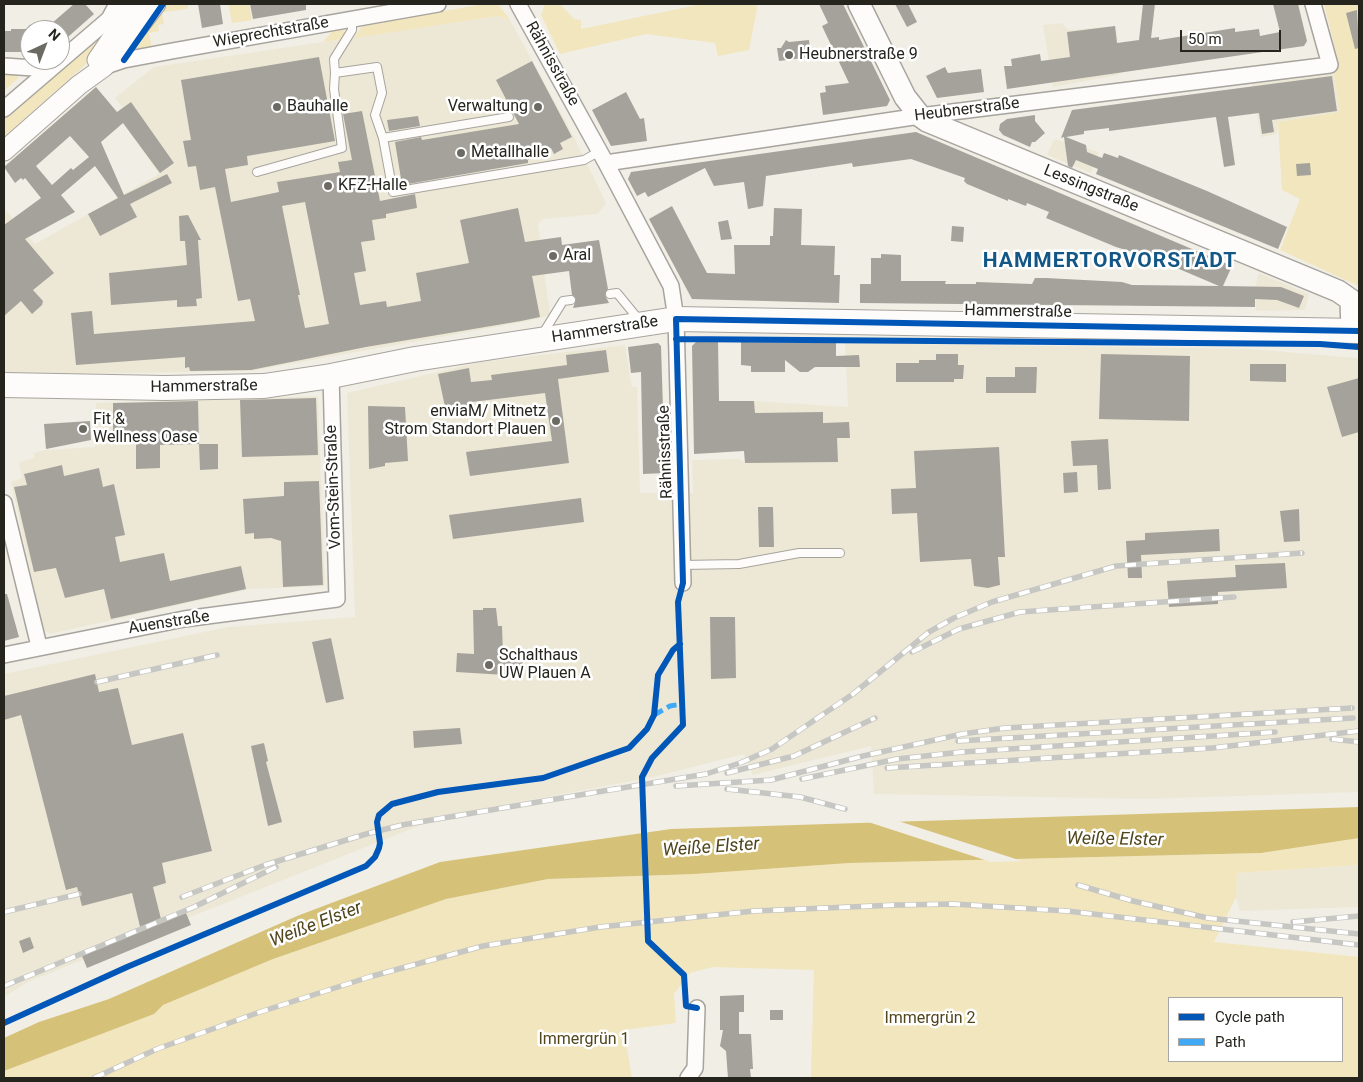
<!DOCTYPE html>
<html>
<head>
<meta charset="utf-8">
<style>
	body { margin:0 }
	#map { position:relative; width:1363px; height:1082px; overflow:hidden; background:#f1eee5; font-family:Roboto,sans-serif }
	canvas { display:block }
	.frame { position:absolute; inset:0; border:5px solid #25241d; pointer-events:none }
	.legend { position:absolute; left:1168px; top:997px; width:175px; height:65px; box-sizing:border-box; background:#fff; border:1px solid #a8a7a5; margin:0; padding:6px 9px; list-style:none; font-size:15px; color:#25241d }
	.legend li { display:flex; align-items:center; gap:10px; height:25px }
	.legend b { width:25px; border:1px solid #a8a7a5 }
	.north { position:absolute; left:20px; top:20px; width:50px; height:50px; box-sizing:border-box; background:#fff; border:1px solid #a8a7a5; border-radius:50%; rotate:43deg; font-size:14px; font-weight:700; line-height:20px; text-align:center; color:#25241d }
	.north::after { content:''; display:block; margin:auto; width:18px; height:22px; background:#6c6b63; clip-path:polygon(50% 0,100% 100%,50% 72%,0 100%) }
	.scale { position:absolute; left:1180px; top:30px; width:101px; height:22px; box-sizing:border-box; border:2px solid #25241d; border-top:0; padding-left:6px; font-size:15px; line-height:18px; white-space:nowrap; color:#25241d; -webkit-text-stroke:4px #fff; paint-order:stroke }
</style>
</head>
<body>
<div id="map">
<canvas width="1363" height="1082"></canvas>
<div class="frame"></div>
<ul class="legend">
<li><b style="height:6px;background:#0057b8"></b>Cycle path</li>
<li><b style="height:6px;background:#3fa9f5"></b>Path</li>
</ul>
<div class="north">N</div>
<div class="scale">50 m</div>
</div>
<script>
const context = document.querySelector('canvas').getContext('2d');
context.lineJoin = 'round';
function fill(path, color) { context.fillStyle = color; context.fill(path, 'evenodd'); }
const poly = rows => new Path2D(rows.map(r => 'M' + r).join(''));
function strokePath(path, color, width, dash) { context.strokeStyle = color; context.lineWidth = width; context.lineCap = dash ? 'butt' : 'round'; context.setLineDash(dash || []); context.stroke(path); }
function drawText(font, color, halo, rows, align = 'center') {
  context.font = font + ' Roboto,sans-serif'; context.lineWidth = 5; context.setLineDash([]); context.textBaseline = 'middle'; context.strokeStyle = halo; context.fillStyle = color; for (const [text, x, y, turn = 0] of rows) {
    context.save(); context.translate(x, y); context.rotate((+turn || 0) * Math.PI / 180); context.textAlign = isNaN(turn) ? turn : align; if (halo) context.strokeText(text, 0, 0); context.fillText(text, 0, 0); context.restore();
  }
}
const built = poly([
	[498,16,510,20,574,137,606,203,598,214,543,219,538,224,550,315,529,321,251,371,4,375,4,208,35,244,159,174,116,113,122,108,115,98,154,67],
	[1061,23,1069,30,1116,26,1122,72,1118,75,1053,87,1043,25],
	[1334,74,1340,112,1278,122,1277,134,1261,137,1252,84],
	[1054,139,1099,152,1091,173,1047,155],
	[1259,273,1309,294,1305,310,1256,311,1255,287],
	[845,343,1250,349,1359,358,1359,792,1146,799,874,794,871,746,753,775,744,754,653,777,441,817,30,981,4,997,4,674,228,627,355,617,347,393,481,362,625,345,632,387,637,387,640,493,693,493,692,460,739,459,745,463,755,463,754,401,848,407],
	[318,396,325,586,250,589,50,634,43,629,11,482,22,478,19,462,34,458,34,453,46,450,95,447,96,403],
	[1359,865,1359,907,1240,911,1236,897,1237,873]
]);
const green = poly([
	[165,4,188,4,188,7,187,9,164,12,162,10],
	[228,4,249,4,252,20,232,23],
	[483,4,498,4,510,20,498,16,354,38,362,26],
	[545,4,560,4,574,19,581,20,581,29,702,4,756,4,757,9,749,50,718,56,715,43,646,34,560,54,541,15],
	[1324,4,1359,4,1359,286,1280,250,1300,199,1282,190,1278,122,1340,112,1334,74,1338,60],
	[160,13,162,14,164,24,158,25,159,31,149,33,152,49,138,50,136,47,138,42],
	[341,27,346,34,342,39,323,42,335,28],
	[109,29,101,47,85,65,4,137,4,118],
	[4,73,15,74,19,77,4,91],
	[1359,838,1359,865,1237,873,1236,897,1214,942,1359,957,1359,1078,811,1078,814,970,713,967,690,973,674,994,676,1023,624,1030,632,1078,4,1078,4,1071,154,1014,163,1005,273,959,446,899,548,879,695,874,849,863,1261,853],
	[1169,998,1342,998,1342,1061,1169,1061]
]);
const water = poly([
	[1359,807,1359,838,1261,853,849,863,695,874,548,879,446,899,273,959,163,1005,154,1014,4,1071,4,1038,39,1022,109,999,297,916,440,862,671,829]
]);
const pier = poly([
	[889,818,1022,861,991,862,859,819]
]);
const building = poly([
	[74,4,85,4,94,14,60,44,60,30,44,30],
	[198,4,220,4,223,24,202,28],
	[250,4,306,4,306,10,253,19],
	[819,4,843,4,890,100,887,106,823,115,820,93,826,92,825,86,849,83,822,26,828,23],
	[895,4,908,4,917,22,907,27],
	[1143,4,1155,4,1151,38,1159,37,1159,40,1235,28,1235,32,1259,29,1260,36,1280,32,1273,4,1298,4,1307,41,1304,46,1007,89,1004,66,1012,66,1011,59,1040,54,1041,61,1070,57,1067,32,1115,26,1117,43,1139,40],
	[1357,10,1359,48,1355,49,1346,13],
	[11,29,30,29,30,52,4,52,4,31,11,31],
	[786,40,789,42,809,40,811,57,779,61,777,48,781,48],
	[319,57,335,141,247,156,248,165,225,169,231,202,279,192,277,182,340,172,338,162,352,160,343,114,362,111,380,201,415,194,417,208,386,214,386,218,372,220,375,240,361,242,366,271,354,273,360,305,386,301,387,307,421,301,416,273,469,263,460,220,518,208,525,242,561,237,562,245,599,240,608,289,605,295,609,303,573,308,576,299,572,295,569,271,532,276,540,317,521,321,366,347,251,370,190,371,189,367,185,368,185,357,76,365,71,313,92,311,94,334,255,321,250,299,238,301,215,187,200,190,196,166,188,167,183,141,191,140,181,80],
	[305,202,329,324,305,328,298,295,300,295,282,206],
	[532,61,572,137,560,143,563,149,554,154,551,148,528,160,528,163,402,185,395,142,421,137,422,140,519,124,496,80],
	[945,67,948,73,981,69,984,92,937,98,926,76],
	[1332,76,1337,111,1272,120,1274,132,1262,134,1259,113,1228,117,1235,165,1224,167,1216,117,1109,131,1109,128,1084,131,1084,134,1066,137,1086,145,1087,152,1102,158,1104,153,1118,158,1119,155,1207,191,1287,227,1278,249,1096,174,1098,169,1076,160,1072,168,1068,166,1064,137,1061,138,1072,110],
	[96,87,117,112,131,102,174,163,160,173,123,123,101,142,124,195,167,174,172,183,130,204,137,217,100,236,88,214,118,198,95,166,61,195,75,212,25,239,54,273,33,290,43,301,42,305,32,314,21,301,4,316,4,225,41,198,25,178,23,180,21,178,15,183,4,167],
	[70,136,89,157,73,170,71,168,52,185,36,166],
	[626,92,640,119,644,118,647,141,611,146,592,110],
	[1035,115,1035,121,1045,133,1035,142,1032,142,1030,147,1003,135,999,130,1000,124,1007,119],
	[418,116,420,126,389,131,387,120],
	[916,132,1232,266,1223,286,1281,287,1304,296,1299,308,1277,300,1255,299,1255,307,860,303,860,284,871,284,871,258,881,258,881,254,901,255,901,281,946,281,945,284,976,284,976,282,1032,284,1035,278,1046,278,1122,282,1132,285,1219,286,1158,260,1116,247,1046,218,1049,212,1027,203,1026,206,1008,199,1008,201,967,184,964,181,965,178,911,159,853,167,852,163,766,176,763,206,748,209,744,182,714,186,705,168,648,197,645,192,637,196,628,179,631,172],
	[1310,163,1311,175,1297,176,1296,164],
	[672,206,707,273,735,274,734,245,770,245,770,236,773,236,774,208,802,209,801,245,835,246,834,275,840,275,839,303,692,299,649,219],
	[188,215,201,240,198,240,202,298,196,299,197,306,177,307,177,300,111,305,109,273,187,265,185,241,180,241,179,216],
	[728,220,732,239,721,240,718,222],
	[952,226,964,227,963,242,951,241],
	[696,342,718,342,719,401,754,401,755,413,823,412,823,423,849,422,850,438,837,438,838,462,745,463,744,451,694,454,692,346],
	[741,342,836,343,836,356,859,355,860,367,815,367,808,372,800,372,785,360,785,372,751,372,751,366,741,365],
	[658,343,661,346,665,473,643,474,641,372,631,373,628,347],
	[606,350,609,372,558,379,569,463,470,476,466,452,552,441,545,393,472,402,473,410,447,416,438,374,469,368,471,382,492,380,491,375,567,365,566,355],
	[936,354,958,354,958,365,964,365,963,379,954,379,954,382,896,382,896,363,919,363,919,360,936,360],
	[1101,354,1190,356,1189,421,1099,419],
	[1250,364,1286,364,1286,382,1250,381],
	[1015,367,1037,367,1036,393,986,393,986,377,1015,377],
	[1359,378,1359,432,1342,437,1327,387],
	[316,398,318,455,242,457,240,400],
	[198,401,199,444,160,445,160,468,136,469,136,435,128,435,128,431,113,431,113,403],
	[368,406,405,407,408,461,385,463,385,466,369,469],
	[90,421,91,440,46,449,44,424],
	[1108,439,1111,489,1098,490,1097,465,1073,466,1071,441],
	[199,444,218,444,218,469,200,470],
	[999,447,1005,557,998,557,1000,585,988,588,974,586,971,559,920,562,917,513,892,514,891,489,916,488,914,451],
	[62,465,64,476,99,468,103,487,114,484,125,535,115,537,120,562,164,553,170,581,241,566,246,589,111,619,104,589,65,598,56,568,34,572,14,487,27,485,24,474],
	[1077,472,1078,492,1064,493,1063,473],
	[319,481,323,585,283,587,281,541,271,538,254,539,254,533,245,534,243,499,284,496,284,482],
	[581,498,584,522,453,539,449,515],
	[758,507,773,507,774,547,759,547],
	[1299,509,1300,541,1284,542,1280,511],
	[1219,529,1220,551,1141,555,1142,578,1128,578,1126,541,1145,540,1145,533],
	[1285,563,1287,588,1218,592,1218,604,1169,607,1167,581,1236,577,1235,565],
	[4,594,7,594,19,637,4,641],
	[483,608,496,608,498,626,502,626,503,655,523,657,522,676,456,672,457,653,474,654,473,610,483,610],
	[710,617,735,617,736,678,711,679],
	[331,638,344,699,326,703,312,642],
	[95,674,99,692,118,688,132,745,183,733,212,851,162,863,166,883,153,887,162,923,186,913,191,925,87,968,82,956,141,931,132,893,82,906,77,887,66,890,21,715,4,720,4,696],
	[460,728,462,744,414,748,413,731],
	[264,743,268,761,266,762,282,822,268,826,251,746],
	[30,937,34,948,23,953,19,941],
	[744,995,744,1012,739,1012,739,1034,751,1034,753,1069,750,1069,751,1078,728,1078,726,1051,720,1046,723,1030,720,1030,720,996],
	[770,1010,783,1010,783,1020,770,1020]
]);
const service = poly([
	[352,19,352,30,334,59,335,73,377,67,382,93,375,115,383,138],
	[509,117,383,138,393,192,584,160,600,151],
	[257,172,342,148,334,89,335,73],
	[610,294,617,293,640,321],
	[542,335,563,301,571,300],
	[682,565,739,564,799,553,840,553]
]);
const minor = poly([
	[518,4,606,163,671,286,676,319,683,583],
	[4,66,34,68,45,74],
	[106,66,124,60,172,51,438,4],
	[4,109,109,19,117,4],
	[606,163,920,116,1330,65,1313,4],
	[4,503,39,646],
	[4,655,184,619,337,599,331,376],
	[688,1078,695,1068,697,1008]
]);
const tertiary = poly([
	[97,60,135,4],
	[4,151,79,85,104,67,123,47,156,4]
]);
const secondary = poly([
	[859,4,905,97,920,116,927,121,1338,291,1351,300,1352,330]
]);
const primary = poly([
	[4,385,165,388,264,386,331,376,415,359,676,319,1359,331]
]);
const rail = poly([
	[912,652,959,629,1020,612,1234,597],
	[97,682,217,655],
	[1332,739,1359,742],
	[958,741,1353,718],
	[887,768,1212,748,1359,731],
	[727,773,794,756,875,718],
	[802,779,897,759,962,752,1275,732],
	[676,786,771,780,863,756,962,734,1005,728,1352,708],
	[727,789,800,797,845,809],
	[610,790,706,774,740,763,772,749,853,694,929,632,954,618,992,602,1116,566,1302,553],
	[1078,885,1133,901,1208,918,1359,934],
	[182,897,265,865,366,834,402,825,615,789],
	[4,912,79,894],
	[1293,922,1359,916],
	[4,986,194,907,276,867],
	[94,1078,157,1049,257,1013,369,977,483,946,600,927,754,911,897,905,953,904,1067,911,1359,945]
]);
const quiet = poly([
	[654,715,670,706,682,704]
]);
const cycleway = poly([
	[124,60,163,4],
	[676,339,1320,344,1359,347],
	[697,1008,686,1006,684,975,648,941,642,777,652,758,683,725,678,602,683,583,676,319,1359,331],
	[4,1023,127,967,366,866,375,857,379,848,380,843,377,822,379,815,392,804,438,792,543,778,629,748,647,729,654,715,658,675,673,650,680,644]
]);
const markers = [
	[789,55,5,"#6c6b63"],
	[277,107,5,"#6c6b63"],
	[538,107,5,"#6c6b63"],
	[461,153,5,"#6c6b63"],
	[328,186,5,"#6c6b63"],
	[553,256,5,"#6c6b63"],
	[556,421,5,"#6c6b63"],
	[83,429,5,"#6c6b63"],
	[489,665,5,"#6c6b63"]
];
const streetNames = [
	["Wieprechtstraße",271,33,-10],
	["Rähnisstraße",552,64,61],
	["Heubnerstraße",967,110,-7],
	["Lessingstraße",1091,189,22],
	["Hammerstraße",1018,312,1],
	["Hammerstraße",605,330,-9],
	["Hammerstraße",204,387,-1],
	["Rähnisstraße",666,452,-92],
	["Vom-Stein-Straße",334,487,-92],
	["Auenstraße",169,623,-9]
];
const poiNames = [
	["Heubnerstraße 9",799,55],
	["Bauhalle",287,107],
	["Verwaltung",528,107,"right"],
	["Metallhalle",471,153],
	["KFZ-Halle",338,186],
	["Aral",563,256],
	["enviaM/ Mitnetz",546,412,"right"],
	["Strom Standort Plauen",546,430,"right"],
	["Fit &",93,420],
	["Wellness Oase",93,438],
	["Schalthaus",499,656],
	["UW Plauen A",499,674]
];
const parkNames = [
	["Immergrün 2",930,1019],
	["Immergrün 1",584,1040]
];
const waterNames = [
	["Weiße Elster",1115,840,1],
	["Weiße Elster",711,848,-4],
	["Weiße Elster",316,925,-21]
];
const districtNames = [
	["HAMMERTORVORSTADT",1110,262]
];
fill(built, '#ede8d6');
fill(green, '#f2e6be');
fill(water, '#d5c178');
fill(pier, '#f1eee5');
fill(building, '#a5a29b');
strokePath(service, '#a7a49e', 10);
strokePath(minor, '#a7a49e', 18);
strokePath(tertiary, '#a7a49e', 21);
strokePath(secondary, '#a7a49e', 24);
strokePath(primary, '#a7a49e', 26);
strokePath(service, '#fdfcfb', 8);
strokePath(minor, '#fdfcfb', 15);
strokePath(tertiary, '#fdfcfb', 19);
strokePath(secondary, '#fdfcfb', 21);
strokePath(primary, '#fdfcfb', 24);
strokePath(rail, '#c6c6c3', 5.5);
strokePath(rail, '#fff', 4, [11]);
strokePath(quiet, '#3fa9f5', 5, [10, 5]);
strokePath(cycleway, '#0057b8', 6);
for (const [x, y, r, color] of markers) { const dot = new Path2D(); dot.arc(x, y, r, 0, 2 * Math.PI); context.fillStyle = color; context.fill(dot); strokePath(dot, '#fff', 2); }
drawText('16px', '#25241d', '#fff', streetNames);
drawText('16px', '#25241d', '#fff', poiNames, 'left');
drawText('16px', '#50451b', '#fff', parkNames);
drawText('italic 18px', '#50451b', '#fff', waterNames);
context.letterSpacing = '1px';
drawText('bold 21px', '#125786', '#fff', districtNames);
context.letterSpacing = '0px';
</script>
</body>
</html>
